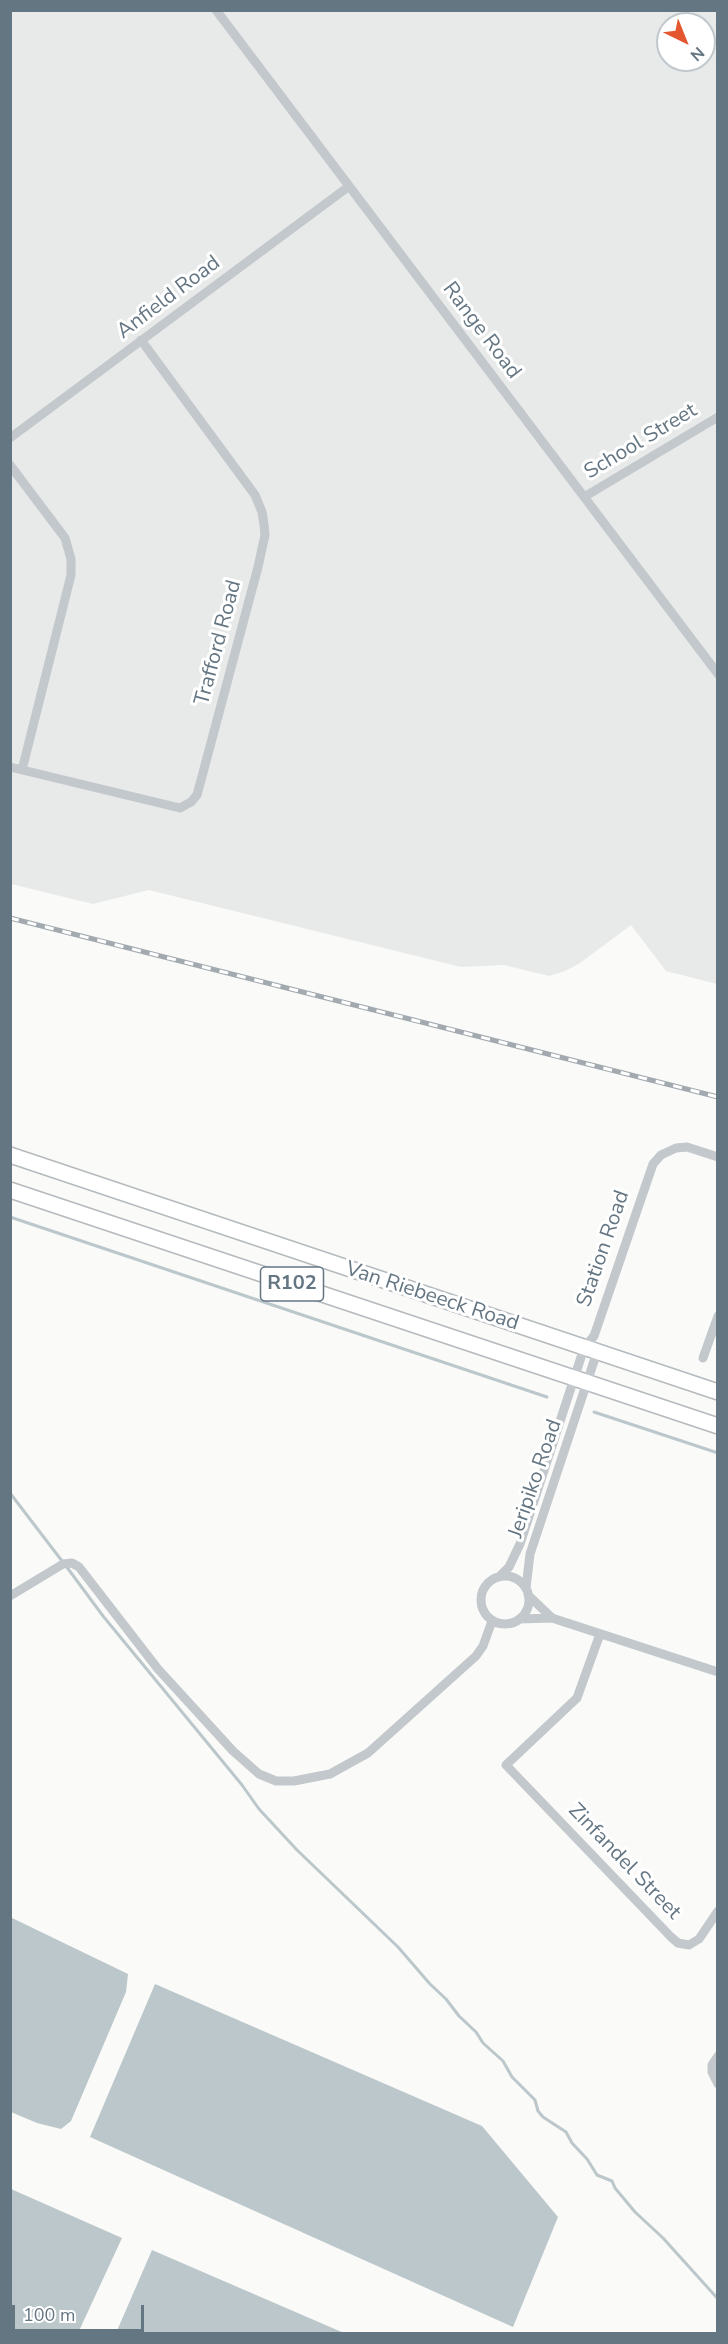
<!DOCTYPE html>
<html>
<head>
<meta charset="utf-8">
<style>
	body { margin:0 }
	#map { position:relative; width:728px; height:2344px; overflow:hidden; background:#fafaf8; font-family:"Nunito Sans",sans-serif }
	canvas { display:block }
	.frame { position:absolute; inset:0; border:12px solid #657683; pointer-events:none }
	.north { position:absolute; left:656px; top:12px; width:60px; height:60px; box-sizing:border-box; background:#fff; border:2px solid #c1c8cd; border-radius:50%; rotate:137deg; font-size:16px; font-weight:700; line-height:24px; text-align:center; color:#657683 }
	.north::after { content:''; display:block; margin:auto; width:21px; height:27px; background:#e4572e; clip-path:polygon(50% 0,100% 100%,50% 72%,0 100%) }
	.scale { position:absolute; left:12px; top:2305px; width:132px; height:27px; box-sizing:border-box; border:3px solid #657683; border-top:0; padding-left:8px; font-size:18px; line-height:21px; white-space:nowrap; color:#657683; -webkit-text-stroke:4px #fff; paint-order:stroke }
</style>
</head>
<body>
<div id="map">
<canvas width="728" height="2344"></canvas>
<div class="frame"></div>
<div class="north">N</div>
<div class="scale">100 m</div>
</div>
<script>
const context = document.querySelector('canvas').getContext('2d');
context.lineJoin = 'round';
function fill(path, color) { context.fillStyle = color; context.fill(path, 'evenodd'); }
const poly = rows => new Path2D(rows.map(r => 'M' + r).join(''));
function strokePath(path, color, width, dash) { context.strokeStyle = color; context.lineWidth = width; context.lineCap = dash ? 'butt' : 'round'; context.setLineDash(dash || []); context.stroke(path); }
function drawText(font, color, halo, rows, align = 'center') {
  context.font = font + ' "Nunito Sans",sans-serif'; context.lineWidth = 6; context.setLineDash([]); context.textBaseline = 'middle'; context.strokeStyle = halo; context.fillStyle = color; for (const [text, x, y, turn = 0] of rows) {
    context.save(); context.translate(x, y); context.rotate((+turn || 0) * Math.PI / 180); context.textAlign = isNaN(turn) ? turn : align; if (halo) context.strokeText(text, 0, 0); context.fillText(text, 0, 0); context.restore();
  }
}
const built = poly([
	[11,11,717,11,717,984,666,971,631,925,580,963,565,971,549,976,504,965,461,967,149,890,93,904,11,884],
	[668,24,704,24,704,60,668,60]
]);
const water = poly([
	[10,1917,128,1974,126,1992,71,2121,61,2129,37,2123,11,2112],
	[155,1984,482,2126,558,2217,513,2327,90,2137],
	[11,2189,122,2238,78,2333,11,2333],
	[152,2250,344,2333,116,2333]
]);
const stream = poly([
	[10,1217,547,1397],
	[594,1412,718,1453],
	[10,1493,62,1561],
	[66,1566,103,1616,242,1785,259,1809,297,1850,398,1947,430,1984,446,1999,459,2016,476,2032,483,2043,503,2061,512,2077,535,2100,538,2111,543,2117,566,2132,572,2143,587,2159,597,2175,612,2181,615,2188,635,2212,663,2238,718,2299]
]);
const street = poly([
	[216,10,718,674],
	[10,438,348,187],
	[10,465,65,538,71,559,71,575,22,770],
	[584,497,718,417],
	[10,767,180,808,191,802,197,795,258,567,265,535,264,524,262,512,255,495,141,340],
	[703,1358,718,1316],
	'481 1600a24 24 0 1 1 48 0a24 24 0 1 1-48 0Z',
	[499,1577,509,1567,520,1544,584,1348,594,1336,653,1164,661,1155,676,1148,687,1147,718,1157],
	[526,1588,530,1554,597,1352,595,1347],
	[528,1595,552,1618],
	[10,1596,63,1564,72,1563,79,1567,158,1669,233,1751,259,1774,276,1781,294,1781,330,1774,368,1753,476,1656,483,1646,492,1621],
	[519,1619,552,1618,718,1672],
	[600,1634,577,1698,506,1765,671,1937,678,1943,689,1945,699,1939,718,1911],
	[718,2056,712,2065,712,2072,718,2084]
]);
const primary = poly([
	[10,1155,718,1392],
	[10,1190,718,1426]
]);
const rail = poly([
	[10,918,718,1097]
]);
const shields = [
	[292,1284,63]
];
const shieldNames = [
	["R102",292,1284]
];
const streetNames = [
	["Anfield Road",169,298,-37],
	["Range Road",481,331,53],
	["School Street",641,442,-31],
	["Trafford Road",219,643,-75],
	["Station Road",604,1249,-71],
	["Van Riebeeck Road",432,1297,18],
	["Jeripiko Road",536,1479,-71],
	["Zinfandel Street",624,1862,46]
];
fill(built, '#e8e9e9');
fill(water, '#bbc7cb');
strokePath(stream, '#bbc7cb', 3);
strokePath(primary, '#b5babe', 18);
strokePath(street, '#c3c8cc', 9);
strokePath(primary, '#fff', 15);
strokePath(rail, '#a2aab0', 5);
strokePath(rail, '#fff', 3, [9]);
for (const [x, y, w] of shields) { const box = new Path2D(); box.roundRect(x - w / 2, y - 17, w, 34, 4.5); context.fillStyle = '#fff'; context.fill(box); strokePath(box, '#657683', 1.5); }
drawText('bold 20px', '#657683', null, shieldNames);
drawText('21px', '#657683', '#fff', streetNames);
</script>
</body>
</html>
